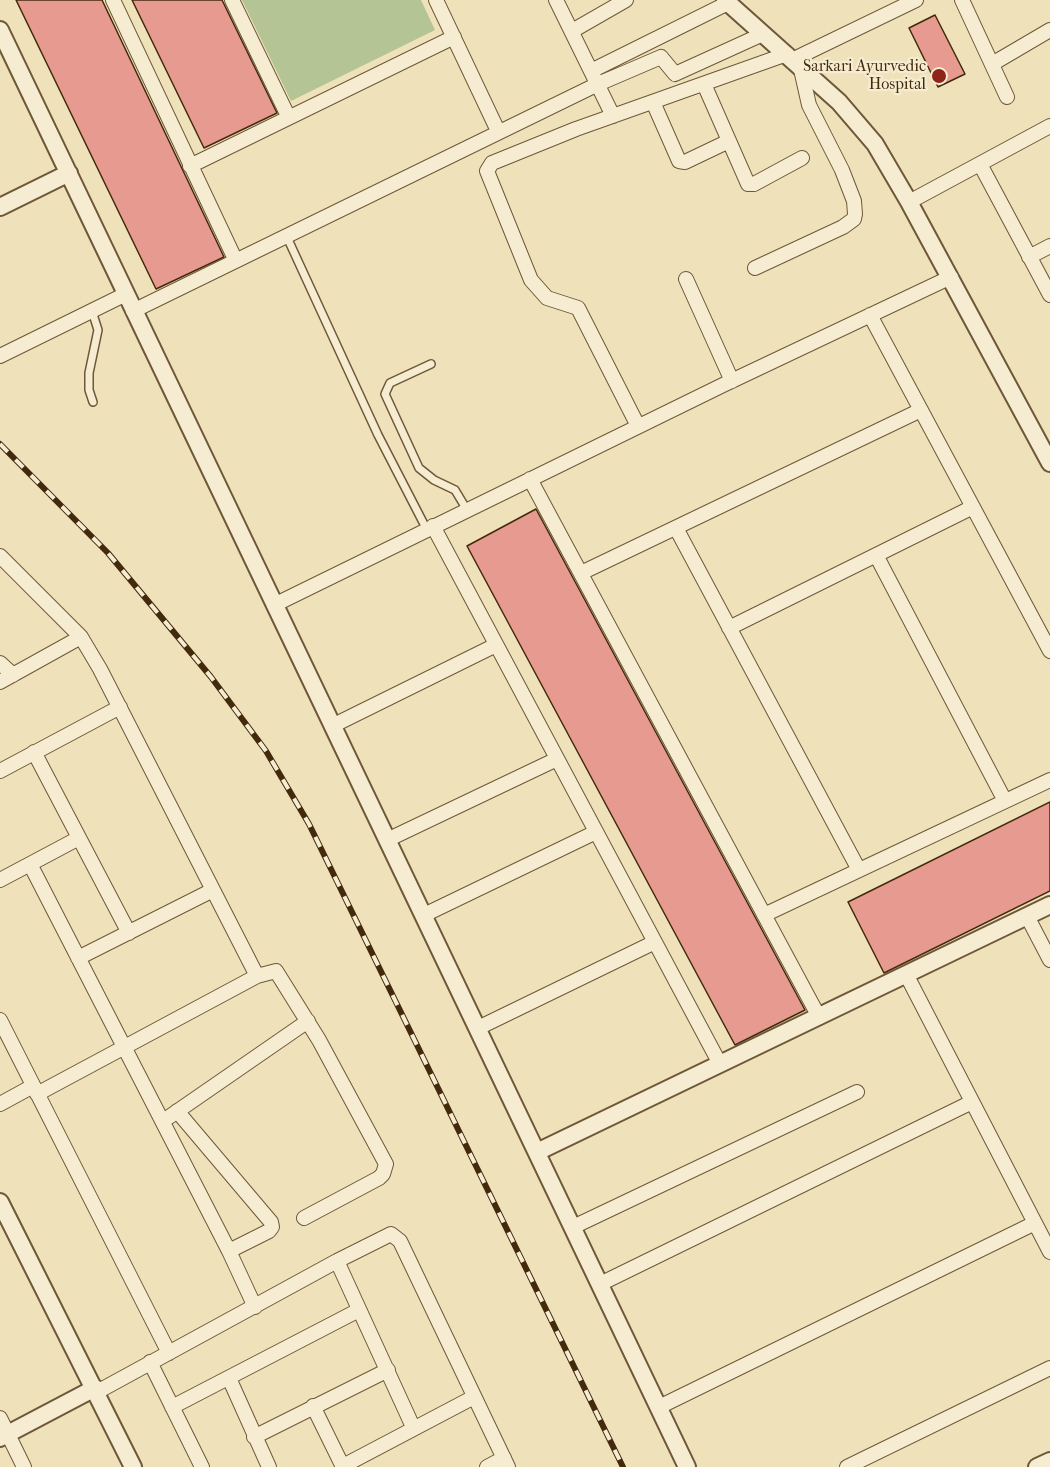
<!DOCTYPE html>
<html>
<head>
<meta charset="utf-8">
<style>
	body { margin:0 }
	canvas { display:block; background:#efe1b9 }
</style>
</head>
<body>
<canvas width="1050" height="1467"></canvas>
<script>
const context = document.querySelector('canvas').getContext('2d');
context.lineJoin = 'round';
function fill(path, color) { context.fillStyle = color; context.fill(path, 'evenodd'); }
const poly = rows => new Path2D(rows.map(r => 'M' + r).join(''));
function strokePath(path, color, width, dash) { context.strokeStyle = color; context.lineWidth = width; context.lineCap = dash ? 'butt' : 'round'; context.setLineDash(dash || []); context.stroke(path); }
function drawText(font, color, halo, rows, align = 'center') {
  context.font = font + ' "IM FELL French Canon",serif'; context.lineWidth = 4.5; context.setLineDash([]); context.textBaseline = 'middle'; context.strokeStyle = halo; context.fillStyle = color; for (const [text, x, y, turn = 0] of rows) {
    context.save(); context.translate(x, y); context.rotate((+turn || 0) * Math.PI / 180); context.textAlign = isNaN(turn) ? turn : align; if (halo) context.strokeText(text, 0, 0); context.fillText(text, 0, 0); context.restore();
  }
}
const green = poly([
	[242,0,421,0,435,30,291,101]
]);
const building = poly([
	[16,0,102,0,224,257,156,289,16,0],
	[132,0,222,0,277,113,204,148,132,0],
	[935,15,965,74,938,87,909,28,935,15],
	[536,509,805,1010,735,1045,467,546,536,509],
	[1050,802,1050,891,884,973,848,902,1050,802]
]);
const service = poly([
	[286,235,378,435,427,530],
	[92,311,98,330,89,373,89,390,93,402],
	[431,364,390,383,385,394,419,468,434,480,455,490,467,510]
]);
const minor = poly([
	[113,0,235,259],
	[232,0,288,116],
	[436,0,498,131],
	[556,0,613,116],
	[962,0,1007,97],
	[572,31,626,0],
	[794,59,916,0],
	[992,64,1050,30],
	[591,71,728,3],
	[704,84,748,184,754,184,802,158],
	[653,102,679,161,685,162,729,141],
	[980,164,1050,295],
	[190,166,454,37],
	[909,202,1050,126],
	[1029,257,1050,246],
	[755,268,843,227,854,219,855,214,854,201,842,170,809,105,800,65],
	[686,279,732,381],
	[133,311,598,84,661,57,675,74,763,34],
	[870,315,1050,651],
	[0,356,126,294],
	[638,426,578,308,547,298,531,280,487,171,492,163,576,129,787,54],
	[530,479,819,1017],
	[433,526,720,1064],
	[676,528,859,870],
	[876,555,1005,801],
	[0,556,81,637,100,669,257,976],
	[581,573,921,410],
	[274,605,723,385,951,277],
	[729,628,973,507],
	[0,663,13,675],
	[0,682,81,637],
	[332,726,496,645],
	[34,752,129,933],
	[0,771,120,707],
	[387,840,557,759],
	[30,864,229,1251,255,1307],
	[0,880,79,838],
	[424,915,596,832],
	[764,915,1050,780],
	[1027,916,1050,960],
	[78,958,213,890],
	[906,974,1050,1252],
	[0,1020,169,1353],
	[478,1028,655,942],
	[37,1094,257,976,276,971,319,1040,386,1164,383,1174,379,1178,304,1218],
	[0,1104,33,1086],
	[177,1111,271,1222,272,1227,269,1231,229,1251],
	[169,1117,308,1021],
	[573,1227,857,1092],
	[337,1261,413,1427],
	[600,1284,972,1102],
	[150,1362,202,1467],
	[229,1378,269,1467],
	[97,1392,337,1261,391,1234,400,1241,508,1467],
	[313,1406,343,1467],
	[172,1407,359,1310],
	[659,1407,1035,1223],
	[0,1418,24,1467],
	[254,1437,388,1370],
	[343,1466,474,1397],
	[487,1467,504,1458],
	[847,1467,1050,1368]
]);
const tertiary = poly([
	[725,0,839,102,875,144,909,202,1050,463],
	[0,30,687,1467],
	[0,207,69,173],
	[537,1152,1050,905],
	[0,1202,133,1467],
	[0,1438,95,1388],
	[1037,1467,1050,1461]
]);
const rail = poly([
	[0,444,108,553,211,677,266,751,309,824,623,1467]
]);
const markers = [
	[939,76,8,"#8f2418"]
];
const poiNames = [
	["Sarkari Ayurvedic",926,67],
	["Hospital",926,85]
];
fill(green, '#b4c494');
fill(building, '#e79b90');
strokePath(building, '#432a0d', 1.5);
strokePath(service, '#6e5838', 10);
strokePath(minor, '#6e5838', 16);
strokePath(tertiary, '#6e5838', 20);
strokePath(service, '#f5ecd2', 7);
strokePath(minor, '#f5ecd2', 14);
strokePath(tertiary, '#f5ecd2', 16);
strokePath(rail, '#432a0d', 6);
strokePath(rail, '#f5ecd2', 4, [11]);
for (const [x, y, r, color] of markers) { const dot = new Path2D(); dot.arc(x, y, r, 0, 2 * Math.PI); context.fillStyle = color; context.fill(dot); strokePath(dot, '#f5ecd2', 2); }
drawText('16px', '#432a0d', '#f5ecd2', poiNames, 'right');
</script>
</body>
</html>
